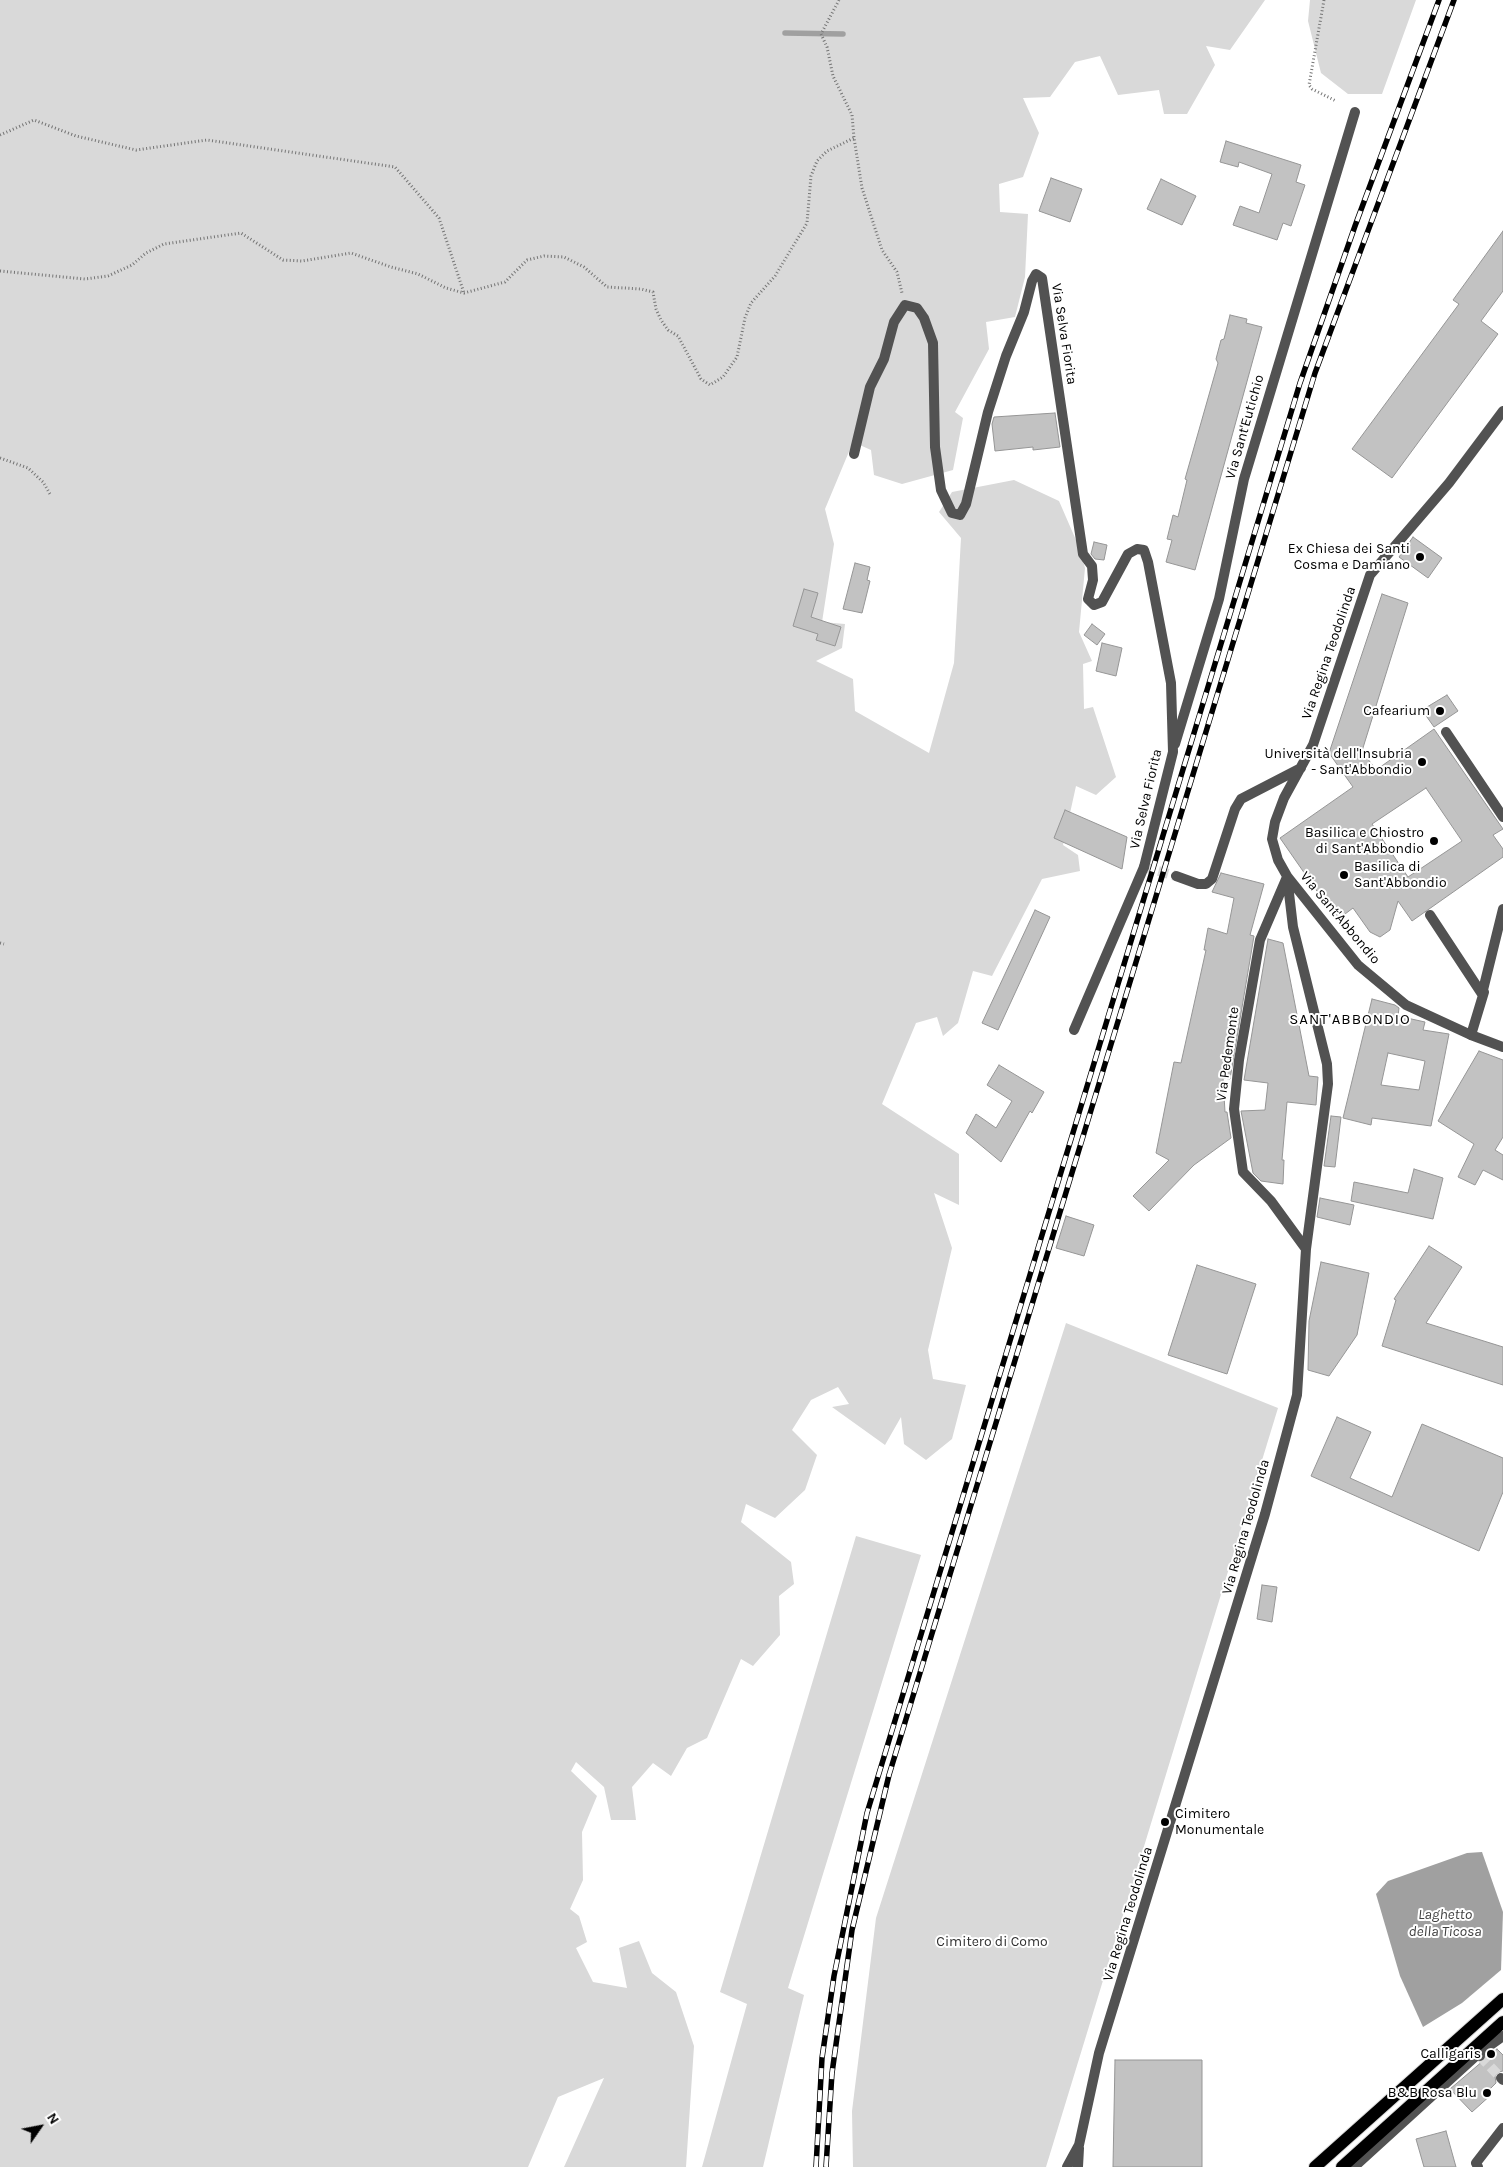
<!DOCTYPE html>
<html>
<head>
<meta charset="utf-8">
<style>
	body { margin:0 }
	#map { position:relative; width:1503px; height:2167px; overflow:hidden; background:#fff; font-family:Karla,sans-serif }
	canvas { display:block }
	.north { position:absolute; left:15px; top:2102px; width:50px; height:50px; -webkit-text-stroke:4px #fff; paint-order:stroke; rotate:57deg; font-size:14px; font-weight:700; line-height:20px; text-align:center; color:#000 }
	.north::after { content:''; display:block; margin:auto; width:18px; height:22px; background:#000; clip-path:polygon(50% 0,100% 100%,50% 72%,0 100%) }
</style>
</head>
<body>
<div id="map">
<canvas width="1503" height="2167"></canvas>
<div class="north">N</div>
</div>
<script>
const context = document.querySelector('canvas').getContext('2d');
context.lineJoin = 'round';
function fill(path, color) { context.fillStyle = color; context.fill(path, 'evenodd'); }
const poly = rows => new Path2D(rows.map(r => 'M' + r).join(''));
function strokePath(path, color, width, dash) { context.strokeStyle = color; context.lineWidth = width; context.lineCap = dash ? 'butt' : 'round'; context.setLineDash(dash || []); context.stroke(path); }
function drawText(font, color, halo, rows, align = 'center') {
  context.font = font + ' Karla,sans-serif'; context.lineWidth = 4; context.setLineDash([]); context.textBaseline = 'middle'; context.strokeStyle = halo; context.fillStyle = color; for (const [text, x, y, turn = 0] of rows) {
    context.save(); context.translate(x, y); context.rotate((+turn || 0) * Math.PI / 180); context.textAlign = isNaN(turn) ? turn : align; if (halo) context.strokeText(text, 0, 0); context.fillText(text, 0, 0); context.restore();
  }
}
const green = poly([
	[0,0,1265,0,1230,50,1206,46,1215,65,1187,114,1164,114,1159,90,1118,95,1100,56,1075,62,1050,97,1023,98,1039,133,1023,177,999,184,1000,212,1028,214,1025,277,1015,317,986,322,989,349,955,412,963,418,953,470,902,484,874,475,871,450,853,442,825,509,834,544,822,622,845,624,842,648,816,661,853,679,855,711,929,753,954,663,961,538,939,512,952,492,1014,480,1059,501,1079,547,1085,568,1079,632,1092,661,1083,664,1084,709,1093,707,1116,777,1096,795,1076,786,1063,845,1078,855,1080,871,1042,879,992,976,973,971,958,1023,943,1036,937,1017,916,1023,882,1104,959,1154,959,1205,934,1193,952,1248,928,1350,933,1379,966,1385,952,1439,926,1460,904,1444,901,1417,885,1445,832,1407,849,1404,838,1387,811,1400,792,1430,817,1455,805,1490,775,1518,746,1504,741,1522,791,1562,794,1584,779,1596,780,1635,753,1666,741,1659,707,1738,687,1748,671,1776,653,1763,632,1787,636,1820,611,1820,604,1787,576,1762,571,1771,597,1796,582,1832,583,1880,570,1909,579,1916,587,1942,576,1948,593,1982,627,1988,619,1948,639,1941,652,1973,676,1992,694,2046,686,2167,564,2167,604,2078,558,2097,528,2167,0,2167],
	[1310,0,1416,0,1382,94,1348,94,1321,73,1308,21],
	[1066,1323,1278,1408,1046,2167,853,2167,852,2111,876,1918],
	[856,1536,921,1555,788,1988,804,1995,763,2167,702,2167,747,2004,720,1992]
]);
const water = poly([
	[1482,1852,1503,1912,1501,1970,1462,2003,1423,2027,1400,1976,1376,1894,1388,1881,1467,1853]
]);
const stream = poly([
	[785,33,843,34]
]);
const building = poly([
	[1226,141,1301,165,1296,182,1305,185,1291,226,1283,223,1277,240,1233,225,1240,206,1259,213,1272,174,1239,162,1238,167,1220,162,1226,141],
	[1051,178,1082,189,1070,222,1039,211,1051,178],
	[1161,179,1196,196,1182,225,1147,209,1161,179],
	[1503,231,1503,291,1481,321,1498,334,1392,478,1352,449,1459,304,1453,300,1503,231],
	[1230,315,1247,319,1246,323,1262,327,1195,570,1166,562,1172,540,1167,539,1173,515,1178,517,1187,480,1185,479,1218,363,1216,359,1221,340,1224,339,1230,315],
	[1055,413,1060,447,1033,450,1033,447,995,451,992,424,994,417,1055,413],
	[1413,537,1442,558,1428,578,1399,557,1413,537],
	[1094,542,1107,545,1104,560,1095,559,1091,554,1094,542],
	[855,563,870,567,867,580,870,581,862,613,843,609,855,563],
	[804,589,818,593,811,617,841,627,835,646,816,640,818,634,793,626,804,589],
	[1382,594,1408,603,1362,751,1376,770,1434,729,1503,829,1493,835,1503,849,1503,857,1412,921,1398,901,1390,930,1380,937,1370,932,1353,908,1337,920,1280,838,1353,787,1329,753,1382,594],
	[1426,788,1462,841,1408,877,1372,824,1426,788],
	[1092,624,1105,634,1097,645,1084,635,1092,624],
	[1102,643,1122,648,1116,676,1096,671,1102,643],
	[1447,695,1458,711,1434,727,1422,710,1447,695],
	[1065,810,1127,837,1122,869,1054,838,1065,810],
	[1221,873,1264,884,1250,935,1254,936,1230,1079,1223,1078,1225,1112,1227,1112,1231,1138,1194,1165,1149,1211,1133,1196,1169,1160,1156,1153,1174,1062,1181,1063,1206,950,1204,950,1208,928,1227,934,1234,898,1212,892,1221,873],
	[1035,910,1050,917,998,1030,982,1023,1035,910],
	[1268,939,1283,943,1309,1076,1318,1077,1316,1105,1287,1102,1282,1160,1284,1160,1283,1184,1261,1181,1253,1173,1241,1111,1265,1110,1268,1083,1244,1080,1268,939],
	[1372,999,1395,1005,1399,1008,1398,1016,1425,1022,1423,1030,1449,1034,1431,1126,1372,1118,1371,1125,1343,1118,1372,999],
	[1388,1053,1425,1061,1419,1090,1381,1085,1388,1053],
	[1479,1051,1503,1060,1503,1137,1495,1150,1503,1155,1503,1180,1483,1170,1475,1185,1458,1177,1474,1144,1438,1121,1479,1051],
	[999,1065,1044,1092,1032,1113,1030,1111,1001,1162,966,1133,976,1114,996,1128,1012,1101,987,1085,999,1065],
	[1331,1116,1341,1117,1335,1167,1324,1166,1331,1116],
	[1414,1169,1443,1178,1433,1219,1351,1201,1354,1182,1408,1193,1414,1169],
	[1320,1198,1354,1205,1350,1225,1317,1217,1320,1198],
	[1066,1216,1094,1225,1084,1256,1056,1248,1066,1216],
	[1429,1246,1462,1267,1426,1323,1503,1347,1503,1385,1382,1346,1396,1300,1394,1299,1429,1246],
	[1321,1262,1369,1273,1357,1335,1329,1376,1308,1370,1309,1321,1321,1262],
	[1197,1265,1256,1284,1227,1374,1168,1355,1197,1265],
	[1337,1417,1371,1432,1350,1478,1392,1497,1422,1424,1503,1458,1503,1492,1479,1551,1311,1476,1337,1417],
	[1262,1585,1277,1587,1272,1622,1257,1619,1262,1585],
	[1497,2049,1503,2055,1503,2071,1499,2072,1495,2076,1496,2083,1489,2090,1492,2094,1472,2112,1450,2089,1497,2049],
	[1115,2060,1202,2060,1202,2167,1113,2167,1115,2060],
	[1446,2131,1456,2167,1424,2167,1416,2139,1446,2131]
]);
const streetTunnel = poly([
	[1144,867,1176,876],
	[1480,2056,1501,2078]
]);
const path = poly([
	[839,0,821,34,827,47,833,76,852,115,854,138,862,188,882,250,897,272,902,293],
	[1324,0,1309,85,1312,89,1336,101],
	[0,135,34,120,76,136,136,150,207,140,395,167,439,218,464,293],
	[0,271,85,279,108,276,132,265,146,253,164,244,241,233,283,260,302,261,351,253,391,267,418,274,446,288,464,293,505,282,527,260,544,256,564,257,584,267,607,287,641,289,653,292,656,309,661,320,668,330,678,336,701,379,710,385,723,377,737,357,745,318,751,303,775,276,807,223,811,176,817,161,827,151,854,138],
	[0,458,28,468,43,482,50,494],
	[0,943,4,944]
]);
const lane = poly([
	[1446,732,1503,817],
	[1430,915,1482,994],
	[1074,1030,1144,867],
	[1471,1035,1484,992,1482,994,1503,909],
	[1354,2167,1478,2054,1503,2036]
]);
const street = poly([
	[1503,411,1449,483,1370,575,1313,745,1284,798,1275,822,1272,839,1278,860,1287,876,1358,965,1406,1005,1471,1035,1503,1047],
	[854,454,870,387,884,359,894,322,905,305,917,308,924,318,933,343,935,447,941,490,952,513,960,515,966,504,988,412,1006,356,1024,312,1032,281,1036,274,1042,278,1083,554,1092,566,1093,580,1088,599,1094,605,1102,602,1128,554,1137,549,1144,550,1148,562,1171,683,1173,752,1144,867],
	[1175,744,1219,599,1244,479,1355,112],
	[1176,876,1198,884,1206,884,1212,879,1235,809,1241,799,1301,768],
	[1287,877,1260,940,1239,1060,1234,1109,1243,1172,1271,1201,1306,1249],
	[1478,2054,1480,2056],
	[1501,2078,1503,2080],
	[1067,2167,1079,2145,1099,2053,1265,1514,1297,1395,1306,1249,1328,1084,1327,1064,1293,927,1287,876],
	[1078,2167,1079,2148],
	[1478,2167,1476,2163,1503,2128]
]);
const primary = poly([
	[1315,2167,1503,1999],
	[1342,2167,1503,2022]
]);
const rail = poly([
	[816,2167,822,2058,834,1976,867,1813,1300,383,1355,226,1439,0],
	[826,2167,832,2073,852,1930,889,1775,1315,373,1454,0]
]);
const markers = [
	[1420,557,5,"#000"],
	[1440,711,5,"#000"],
	[1422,762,5,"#000"],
	[1434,841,5,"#000"],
	[1344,875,5,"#000"],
	[1165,1822,5,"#000"],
	[1491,2054,5,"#000"],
	[1487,2093,5,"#000"]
];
const streetNames = [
	["Via Selva Fiorita",1064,334,81],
	["Via Sant'Eutichio",1245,427,-74],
	["Via Regina Teodolinda",1329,653,-71],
	["Via Selva Fiorita",1146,799,-77],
	["Via Sant'Abbondio",1340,918,50],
	["Via Pedemonte",1228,1054,-82],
	["Via Regina Teodolinda",1246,1527,-74],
	["Via Regina Teodolinda",1128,1914,-73]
];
const poiNames = [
	["Ex Chiesa dei Santi",1410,549],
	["Cosma e Damiano",1410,565],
	["Cafearium",1430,711],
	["Università dell'Insubria",1412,754],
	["- Sant'Abbondio",1412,770],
	["Basilica e Chiostro",1424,833],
	["di Sant'Abbondio",1424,849],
	["Basilica di",1354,867,"left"],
	["Sant'Abbondio",1354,883,"left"],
	["Cimitero",1175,1814,"left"],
	["Monumentale",1175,1830,"left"],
	["Calligaris",1481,2054],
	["B&B Rosa Blu",1477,2093]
];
const parkNames = [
	["Cimitero di Como",992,1942]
];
const neighbourhoodNames = [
	["SANT'ABBONDIO",1350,1020]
];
const waterNames = [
	["Laghetto",1445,1915],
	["della Ticosa",1445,1932]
];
fill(green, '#d9d9d9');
fill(water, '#a0a0a0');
strokePath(stream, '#a0a0a0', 5.5);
fill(building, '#c2c2c2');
strokePath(building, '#969696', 1);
strokePath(streetTunnel, '#d9d9d9', 10, [10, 5]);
strokePath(primary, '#dbdbdb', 14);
strokePath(path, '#747474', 3, [1, 2.5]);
strokePath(lane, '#525252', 10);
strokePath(street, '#525252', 10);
strokePath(primary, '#000', 12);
strokePath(rail, '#000', 5.5);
strokePath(rail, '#fff', 4, [11]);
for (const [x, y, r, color] of markers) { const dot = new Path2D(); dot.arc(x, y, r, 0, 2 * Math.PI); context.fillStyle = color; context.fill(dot); strokePath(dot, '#fff', 2); }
drawText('14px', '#000', '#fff', streetNames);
drawText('14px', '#000', '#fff', poiNames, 'right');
drawText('14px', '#303030', '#fff', parkNames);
context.letterSpacing = '1px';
drawText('15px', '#000', '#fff', neighbourhoodNames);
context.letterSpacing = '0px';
drawText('italic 15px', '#414141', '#fff', waterNames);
</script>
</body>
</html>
